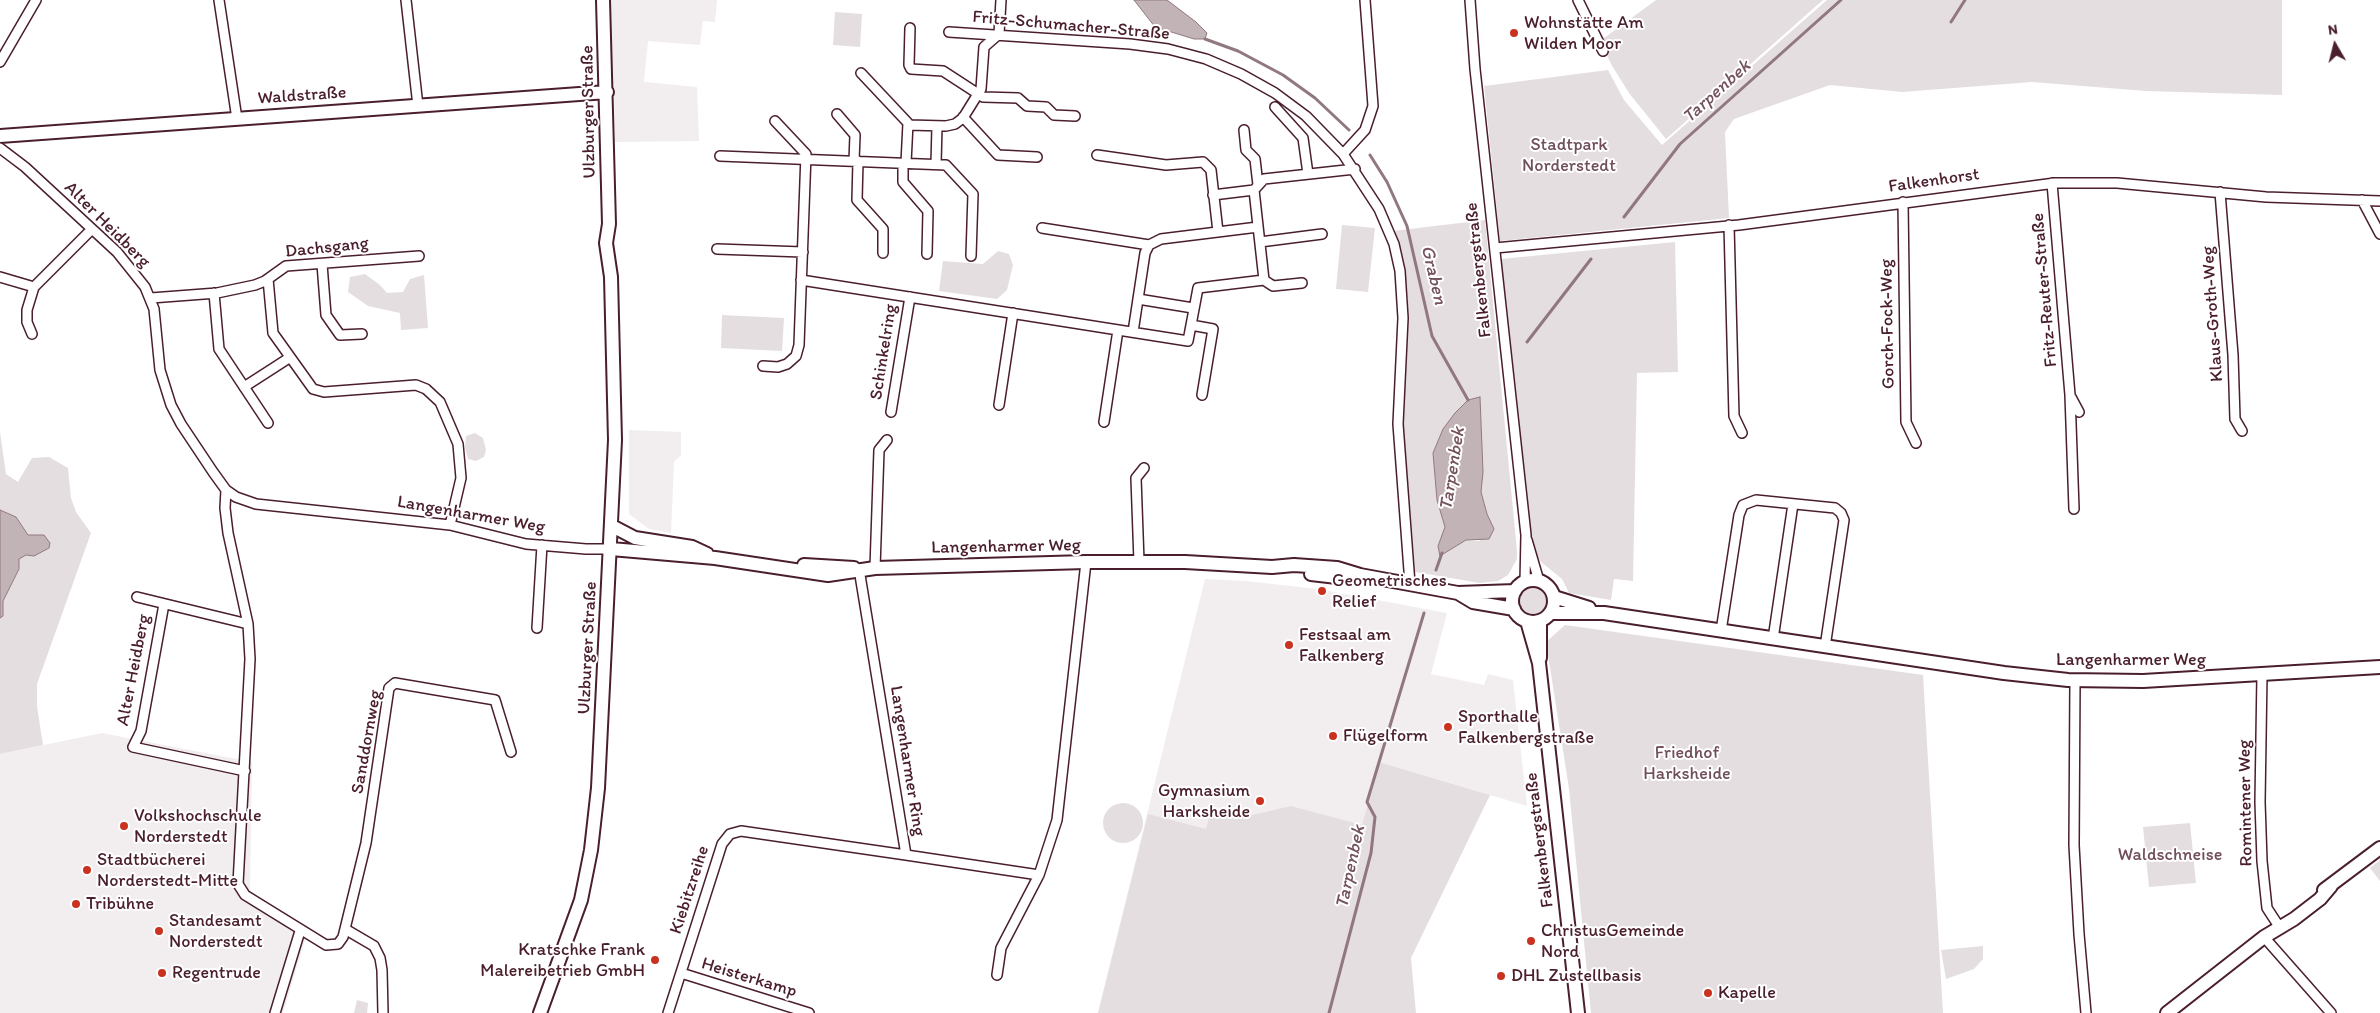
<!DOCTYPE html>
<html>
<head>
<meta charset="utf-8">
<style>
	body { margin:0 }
	#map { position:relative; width:2380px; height:1013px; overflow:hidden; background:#fff; font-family:Itim,sans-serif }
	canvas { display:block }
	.north { position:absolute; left:2310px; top:20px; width:50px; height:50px; -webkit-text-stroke:4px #fff; paint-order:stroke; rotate:352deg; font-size:14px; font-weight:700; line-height:20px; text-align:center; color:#4a1f2b }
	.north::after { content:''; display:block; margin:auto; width:18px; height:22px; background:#4a1f2b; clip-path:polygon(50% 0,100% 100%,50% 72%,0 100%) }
</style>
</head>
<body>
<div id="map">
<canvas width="2380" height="1013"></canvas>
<div class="north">N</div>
</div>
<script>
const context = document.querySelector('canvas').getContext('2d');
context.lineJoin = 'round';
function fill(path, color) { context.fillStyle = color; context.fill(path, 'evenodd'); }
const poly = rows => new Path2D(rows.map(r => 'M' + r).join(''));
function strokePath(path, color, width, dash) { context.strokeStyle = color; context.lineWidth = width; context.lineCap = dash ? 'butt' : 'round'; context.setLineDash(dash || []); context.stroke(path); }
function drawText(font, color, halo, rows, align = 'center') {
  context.font = font + ' Itim,sans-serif'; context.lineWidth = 4; context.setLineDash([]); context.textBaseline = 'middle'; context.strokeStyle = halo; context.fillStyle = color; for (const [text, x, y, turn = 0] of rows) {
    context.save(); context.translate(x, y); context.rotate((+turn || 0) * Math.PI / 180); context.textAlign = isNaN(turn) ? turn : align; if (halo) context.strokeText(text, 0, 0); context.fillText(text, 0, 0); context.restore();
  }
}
const built = poly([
	[605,0,717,0,715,22,703,21,700,45,648,41,644,82,697,87,699,141,615,142,614,93],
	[629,430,681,432,681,455,674,462,671,533,649,529,629,514],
	[1205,579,1245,581,1318,589,1447,613,1431,674,1484,685,1488,674,1513,680,1527,806,1379,762,1312,1013,1098,1013],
	[102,733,252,762,250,890,259,900,309,927,283,1013,0,1013,0,754]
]);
const green = poly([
	[1656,0,1823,0,1666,139,1629,93,1611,64,1600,41],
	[1827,0,2282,0,2282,95,2146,91,2032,82,1902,92,1830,85,1734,119,1725,132,1729,218,1500,241,1484,86,1608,70,1624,100,1662,145],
	[835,12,862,14,860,47,833,45],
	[1485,220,1517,551,1517,559,1508,575,1498,581,1480,583,1415,572,1403,417,1408,299,1404,271,1393,231],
	[1480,397,1483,472,1481,492,1487,514,1494,529,1479,541,1466,540,1441,556,1438,546,1445,527,1437,500,1433,453,1443,429],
	[1342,225,1375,228,1368,292,1336,289],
	[1675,242,1678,372,1637,373,1633,581,1614,579,1611,600,1569,593,1562,579,1541,562,1533,549,1501,259],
	[998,251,1009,254,1013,265,1007,290,997,299,939,291,943,261,983,264],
	[365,274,380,285,387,293,403,292,410,279,424,275,428,328,401,330,400,313,368,306,348,292,350,277],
	[722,315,784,318,782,351,721,348],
	[0,432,6,474,18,482,32,458,49,457,68,468,71,498,76,512,91,533,37,684,37,706,43,745,0,754,0,618,3,616,3,601,19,569,19,559,26,555,34,556,49,548,44,535,28,535,16,517,0,510],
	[475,433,483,438,486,450,484,457,476,461,468,459,465,448,466,436],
	'1519 600a14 14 0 1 1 28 0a14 14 0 1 1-28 0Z',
	[1565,625,1923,675,1943,1013,1591,1013,1569,789,1546,642],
	[1379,762,1490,795,1411,958,1416,1013,1098,1013,1148,814,1206,829,1211,810,1240,818,1291,806,1362,825],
	'1103 823a20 20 0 1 1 40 0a20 20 0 1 1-40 0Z',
	[2190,823,2196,883,2149,887,2143,827],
	[2380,860,2380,881,2370,868],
	[1983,946,1983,959,1974,969,1946,979,1941,950],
	[357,1000,368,1003,367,1013,354,1013]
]);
const water = poly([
	[1134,0,1167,0,1196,22,1207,33,1205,39,1194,39,1155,27,1134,0],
	[1480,397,1483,472,1481,492,1487,514,1494,529,1489,539,1466,540,1440,556,1438,546,1445,527,1437,500,1433,453,1443,429,1455,413,1468,400,1480,397],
	[0,510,16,517,28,535,44,535,50,543,49,548,34,556,26,555,19,559,19,569,3,601,3,616,0,618,0,510]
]);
const stream = poly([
	[1951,22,1965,0],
	[1205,39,1238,51,1283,75,1315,98,1349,130],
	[1370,155,1387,182,1407,226,1432,336,1468,400],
	[1624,217,1680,144,1841,0],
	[1527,342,1591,259],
	[1436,570,1442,553],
	[1329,1013,1371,853,1375,817,1367,802,1424,613]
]);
const street = poly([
	[219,0,237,119],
	[406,0,418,106],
	[1470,0,1475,69,1526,535,1525,582],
	[1578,0,1603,51],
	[910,28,909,65,911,69,943,71,983,97,1018,98,1027,106,1046,107,1054,115,1075,116],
	[949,32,1130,44,1168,49,1206,59,1241,74,1275,93,1306,116,1343,154,1379,209,1394,244,1400,271,1403,318,1398,424,1410,584],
	[999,34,1001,0],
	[0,62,36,0],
	[861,73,908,123,906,163],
	[1275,107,1303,138,1308,174],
	[837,114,855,135,854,161],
	[963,117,998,155,1037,157],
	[908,125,946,126,955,124,963,118,981,89,984,47,999,34],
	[1244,130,1246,150,1255,159,1258,185],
	[0,148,25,167,117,252,145,287,154,309,160,370,171,405,181,424,213,472,226,490,236,497,256,504,450,525,526,544,586,549,611,549],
	[1343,154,1365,130,1373,106,1365,0],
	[1097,155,1166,165,1203,162,1211,170,1218,232],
	[720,156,946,165,973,194,971,256],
	[858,161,857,200,883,229,883,253],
	[903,163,903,182,928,211,927,254],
	[936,164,937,126],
	[2052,183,2070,395,2074,509],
	[1254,190,1264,280,1273,286,1302,283],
	[2220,192,2233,355,2235,419,2242,431],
	[1213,195,1254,190,1264,179,1355,169],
	[2362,200,2380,234],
	[1903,202,1906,422,1916,443],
	[1729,225,1734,416,1742,433],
	[1042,228,1149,245,1161,239,1258,227],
	[1260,242,1322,234],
	[1495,248,1739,225,2055,183,2117,183,2266,197,2380,201],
	[717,249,803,252],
	[322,264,326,315,340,335,362,334],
	[0,277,34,287,92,229],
	[268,279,273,333,313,389,324,392,416,385,426,389,440,402,458,444,461,478,450,525],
	[801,280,1188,341,1198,288,1264,280],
	[214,293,219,349,268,423],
	[151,298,217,293,255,285,265,281,286,266,419,256],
	[1138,299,1193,308],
	[1191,325,1213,329,1202,395],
	[1133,332,1145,253,1149,245],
	[32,334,27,322,27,310,34,287],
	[763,366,778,367,787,364,796,356,799,345,806,154,775,121],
	[244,387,289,358],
	[2071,397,2079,412],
	[999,405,1013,313],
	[891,412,910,297],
	[1104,422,1118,330],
	[226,490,225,508,228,533,248,624,250,659,238,884,245,895,326,945,338,944,343,937,366,843,389,688,395,683,495,700,511,752],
	[1527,540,1539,581],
	[1139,562,1136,478,1144,468],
	[875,568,879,450,887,440],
	[859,569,906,855,1039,875],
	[137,597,248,624],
	[164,604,141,731,133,747,245,771],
	[537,628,542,545],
	[1721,631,1739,515,1743,505,1756,500,1835,508,1841,513,1844,520,1825,647],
	[1773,639,1793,504],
	[2262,674,2260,802,2262,861,2267,908,2280,928],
	[2075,680,2074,845,2079,934,2086,1013],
	[345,929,374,946,380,958,382,970,383,1013],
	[2264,937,2331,1013],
	[681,973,809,1013],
	[997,975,1001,948,1039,875,1057,820,1086,562],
	[275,1013,300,931],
	[668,1013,722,844,730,834,741,831,906,855]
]);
const secondary = poly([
	[0,136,607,92],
	[612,526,635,538,692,547,707,554],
	[611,549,715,558,828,575,875,568,1086,562,1185,562,1272,567,1294,565,1337,568,1360,575,1458,593,1473,602,1514,609],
	[804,565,854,568],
	[1311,574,1337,577,1353,576],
	'1512 601a21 21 0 1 1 42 0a21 21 0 1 1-42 0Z',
	[1458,593,1515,591],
	[1554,597,1589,608],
	[1551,613,1604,613,2004,673,2068,680,2143,681,2380,667],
	[1527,621,1539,663,1578,1013],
	[1540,658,1540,621],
	[2324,890,2380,848],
	[540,1013,581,900,591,850,598,788,615,440,611,277,606,243,609,224,603,0],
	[2167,1013,2264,937,2294,919,2320,899,2331,886]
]);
const markers = [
	[1514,33,5,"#c8321e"],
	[1322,591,5,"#c8321e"],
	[1289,645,5,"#c8321e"],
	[1448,727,5,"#c8321e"],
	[1333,736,5,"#c8321e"],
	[1260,801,5,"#c8321e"],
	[124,826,5,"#c8321e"],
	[87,870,5,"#c8321e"],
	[76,904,5,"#c8321e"],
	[159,931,5,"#c8321e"],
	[1531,941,5,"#c8321e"],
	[655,960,5,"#c8321e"],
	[162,973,5,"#c8321e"],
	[1501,976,5,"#c8321e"],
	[1708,993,5,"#c8321e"]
];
const poiNames = [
	["Wohnstätte Am",1524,23],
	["Wilden Moor",1524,44],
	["Geometrisches",1332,581],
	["Relief",1332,602],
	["Festsaal am",1299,635],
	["Falkenberg",1299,656],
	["Sporthalle",1458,717],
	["Falkenbergstraße",1458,738],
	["Flügelform",1343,736],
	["Gymnasium",1250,791,"right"],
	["Harksheide",1250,812,"right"],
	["Volkshochschule",134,816],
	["Norderstedt",134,837],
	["Stadtbücherei",97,860],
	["Norderstedt-Mitte",97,881],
	["Tribühne",86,904],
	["Standesamt",169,921],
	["Norderstedt",169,942],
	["ChristusGemeinde",1541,931],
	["Nord",1541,952],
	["Kratschke Frank",645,950,"right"],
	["Malereibetrieb GmbH",645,971,"right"],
	["Regentrude",172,973],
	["DHL Zustellbasis",1511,976],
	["Kapelle",1718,993]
];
const streetNames = [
	["Fritz-Schumacher-Straße",1071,26,5],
	["Waldstraße",302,96,-4],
	["Ulzburger Straße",589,112,-91],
	["Falkenhorst",1934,181,-8],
	["Alter Heidberg",107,225,45],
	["Dachsgang",327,248,-6],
	["Falkenbergstraße",1479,270,-96],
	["Fritz-Reuter-Straße",2045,290,-95],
	["Klaus-Groth-Weg",2213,314,-94],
	["Gorch-Fock-Weg",1888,324,-91],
	["Schinkelring",884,352,-81],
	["Langenharmer Weg",471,515,10],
	["Langenharmer Weg",1006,547,-1],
	["Ulzburger Straße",588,648,-87],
	["Langenharmer Weg",2131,660],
	["Alter Heidberg",134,670,-79],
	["Sanddornweg",367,742,-80],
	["Langenharmer Ring",907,761,81],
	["Romintener Weg",2246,803,-91],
	["Falkenbergstraße",1540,840,-97],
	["Kiebitzreihe",690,890,-72],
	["Heisterkamp",749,978,17]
];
const parkNames = [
	["Stadtpark",1569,145],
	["Norderstedt",1569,166],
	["Friedhof",1687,753],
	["Harksheide",1687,774],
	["Waldschneise",2170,855]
];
const waterNames = [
	["Tarpenbek",1717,92,-42],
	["Graben",1433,275,77],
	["Tarpenbek",1453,469,-81],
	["Tarpenbek",1351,867,-78]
];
fill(built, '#f2eeef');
fill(green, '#e5dee0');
fill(water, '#c1b3b6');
strokePath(water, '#91787e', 1);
strokePath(stream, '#91787e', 3);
strokePath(street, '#4a1f2b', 12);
strokePath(secondary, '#4a1f2b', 16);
strokePath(street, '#fff', 9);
strokePath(secondary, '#fff', 12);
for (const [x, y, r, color] of markers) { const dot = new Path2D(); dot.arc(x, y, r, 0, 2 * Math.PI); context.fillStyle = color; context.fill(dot); strokePath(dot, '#fff', 2); }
drawText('18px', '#4a1f2b', '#fff', poiNames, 'left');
drawText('18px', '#4a1f2b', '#fff', streetNames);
drawText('18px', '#714f58', '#fff', parkNames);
drawText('italic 19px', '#74535c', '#fff', waterNames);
</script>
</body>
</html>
